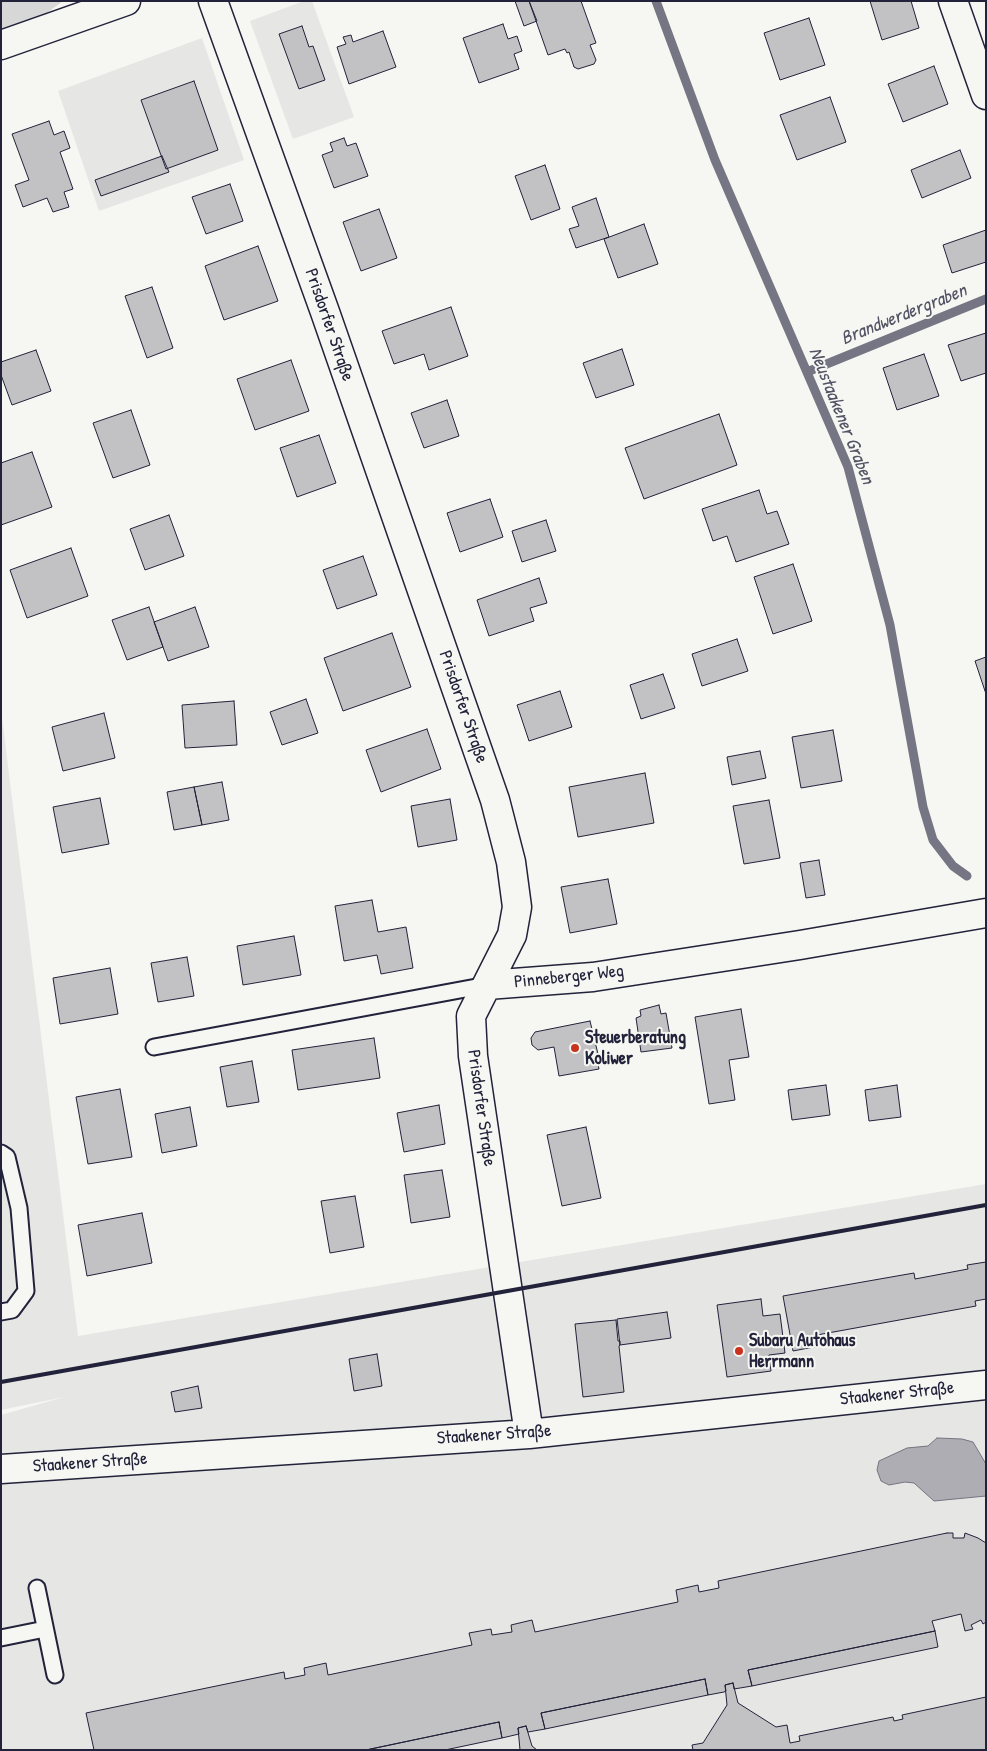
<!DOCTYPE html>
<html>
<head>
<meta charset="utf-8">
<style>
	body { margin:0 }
	#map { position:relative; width:987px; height:1751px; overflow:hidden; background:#f6f6f2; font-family:"Patrick Hand",sans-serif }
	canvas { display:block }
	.frame { position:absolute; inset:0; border:2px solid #22223b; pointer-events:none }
</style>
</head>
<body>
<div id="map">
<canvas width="987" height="1751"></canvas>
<div class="frame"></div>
</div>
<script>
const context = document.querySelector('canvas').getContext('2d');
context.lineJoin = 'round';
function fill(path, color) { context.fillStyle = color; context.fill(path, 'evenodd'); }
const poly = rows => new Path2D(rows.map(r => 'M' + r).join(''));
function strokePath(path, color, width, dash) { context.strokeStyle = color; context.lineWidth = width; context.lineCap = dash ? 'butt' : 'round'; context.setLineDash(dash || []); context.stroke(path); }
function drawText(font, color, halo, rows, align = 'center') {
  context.font = font + ' "Patrick Hand",sans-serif'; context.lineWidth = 4; context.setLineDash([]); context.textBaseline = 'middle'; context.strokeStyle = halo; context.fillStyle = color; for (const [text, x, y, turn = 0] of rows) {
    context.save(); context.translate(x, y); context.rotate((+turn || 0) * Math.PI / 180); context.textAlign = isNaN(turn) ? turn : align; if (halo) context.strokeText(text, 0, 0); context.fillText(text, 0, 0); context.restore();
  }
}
const built = poly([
	[304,1,312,1,354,117,293,139,250,21],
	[202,38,244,160,99,211,58,91],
	[1,709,78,1336,986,1184,986,1750,1,1750,1,1415,64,1397,1,1410]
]);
const green = poly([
	[1,1,63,1,44,15,1,30]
]);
const water = poly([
	[937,1438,962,1439,973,1442,986,1464,986,1496,934,1501,914,1483,905,1482,889,1485,881,1481,877,1470,879,1461,907,1448,928,1446,937,1438]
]);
const stream = poly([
	[656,1,715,160,848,467,890,625,923,807,933,840,953,866,967,876],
	[807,372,986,299]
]);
const building = poly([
	[515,1,529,1,537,21,524,26,515,1],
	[529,1,581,1,596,43,590,45,596,60,594,64,578,69,574,67,569,52,567,53,565,49,548,55,529,1],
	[870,1,911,1,919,28,882,40,870,1],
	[809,18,825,65,780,80,764,33,809,18],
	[503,24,508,39,517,36,522,51,514,54,519,69,479,83,463,38,503,24],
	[302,26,309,47,313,46,325,80,299,89,279,34,302,26],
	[383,31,396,67,349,84,337,47,346,44,343,37,351,35,353,42,383,31],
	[934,66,948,104,903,122,888,84,934,66],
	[194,81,218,150,166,169,141,100,194,81],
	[830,97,846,142,797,160,780,115,830,97],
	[49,121,54,135,64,131,70,148,60,152,73,189,64,192,69,207,53,212,47,198,23,207,15,185,29,180,12,134,49,121],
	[344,138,347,146,356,143,368,176,334,188,322,155,333,151,330,143,344,138],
	[960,150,971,178,922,198,911,170,960,150],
	[162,156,169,172,101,196,95,180,162,156],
	[545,165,560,209,531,220,515,176,545,165],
	[230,184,243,221,206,234,192,197,230,184],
	[596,198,609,237,576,248,569,229,579,226,572,207,596,198],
	[379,209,397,258,361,271,343,222,379,209],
	[644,224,658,264,618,278,604,239,644,224],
	[986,230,986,262,952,273,943,245,986,230],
	[258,246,278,301,224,320,205,266,258,246],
	[152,287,173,348,147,358,125,296,152,287],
	[451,307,468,356,429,370,424,354,394,364,382,331,451,307],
	[986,333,986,373,961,381,948,345,986,333],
	[622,349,634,385,596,398,583,363,622,349],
	[36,350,51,391,12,405,1,375,1,362,36,350],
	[924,354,939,396,897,410,883,368,924,354],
	[291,360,309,411,255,430,237,379,291,360],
	[447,400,459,436,424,448,411,413,447,400],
	[131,410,150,465,113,478,93,423,131,410],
	[719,414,737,465,644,499,625,448,719,414],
	[319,435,336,483,297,497,280,448,319,435],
	[32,452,52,507,1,525,1,463,32,452],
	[759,490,767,514,777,511,789,544,736,562,727,536,713,541,702,509,759,490],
	[490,499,503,537,460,552,447,513,490,499],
	[169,515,184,556,145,570,130,529,169,515],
	[546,520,556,551,522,562,512,531,546,520],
	[71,548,88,596,27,618,10,570,71,548],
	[363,556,377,595,337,609,323,570,363,556],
	[793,564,812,621,773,634,754,577,793,564],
	[539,578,547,603,530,608,534,621,489,636,477,600,539,578],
	[149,607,163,647,127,660,112,620,149,607],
	[195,607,209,647,168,661,154,622,195,607],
	[392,633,411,687,343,711,324,658,392,633],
	[737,639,748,671,702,686,692,654,737,639],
	[986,657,986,694,975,661,986,657],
	[663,674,675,708,641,719,630,685,663,674],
	[560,691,572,727,529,741,517,705,560,691],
	[306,699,318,733,282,745,270,712,306,699],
	[234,701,237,745,185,748,182,705,234,701],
	[104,713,115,758,63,771,52,727,104,713],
	[427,729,441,769,381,792,366,750,427,729],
	[833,730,842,781,801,788,792,737,833,730],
	[760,751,766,778,732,785,727,757,760,751],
	[645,773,654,823,578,837,569,787,645,773],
	[222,782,229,820,202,825,194,787,222,782],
	[194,787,202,825,174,830,167,792,194,787],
	[100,798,109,844,62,853,53,807,100,798],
	[450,799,457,840,418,847,411,806,450,799],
	[769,800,780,858,744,864,733,806,769,800],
	[819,860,825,895,806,898,800,863,819,860],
	[608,879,617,924,570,933,561,887,608,879],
	[372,900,378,932,406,927,413,968,381,974,377,955,344,961,335,906,372,900],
	[294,936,301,975,243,985,237,946,294,936],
	[187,957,194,996,158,1002,151,963,187,957],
	[110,968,118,1014,60,1024,53,978,110,968],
	[659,1005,661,1014,666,1013,672,1048,641,1052,636,1018,641,1016,640,1010,659,1005],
	[741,1009,749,1057,729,1060,735,1100,709,1104,695,1017,741,1009],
	[590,1021,598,1054,596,1054,599,1069,559,1076,554,1047,538,1050,532,1045,531,1038,535,1032,590,1021],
	[374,1038,380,1078,298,1090,292,1050,374,1038],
	[252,1061,259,1102,227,1107,220,1067,252,1061],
	[826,1085,830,1115,792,1120,788,1090,826,1085],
	[897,1085,901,1117,869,1121,865,1090,897,1085],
	[120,1089,132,1157,88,1164,76,1097,120,1089],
	[439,1105,445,1144,404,1152,397,1113,439,1105],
	[190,1107,197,1146,162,1153,155,1114,190,1107],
	[586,1127,601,1198,562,1206,547,1135,586,1127],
	[442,1170,450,1217,411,1223,404,1175,442,1170],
	[355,1196,364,1247,330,1253,321,1201,355,1196],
	[142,1213,152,1263,87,1276,78,1225,142,1213],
	[986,1262,986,1299,975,1301,976,1306,817,1335,819,1346,793,1351,783,1296,914,1273,915,1279,968,1269,967,1265,986,1262],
	[761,1299,763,1316,780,1314,785,1353,769,1355,771,1371,727,1377,717,1305,761,1299],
	[667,1312,671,1338,620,1345,617,1319,667,1312],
	[616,1320,618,1341,620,1341,620,1345,619,1346,624,1392,583,1397,575,1324,616,1320],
	[377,1354,382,1386,354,1391,349,1359,377,1354],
	[198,1386,202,1408,175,1412,171,1392,198,1386],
	[947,1533,953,1533,953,1538,964,1538,965,1533,978,1538,986,1543,986,1622,983,1624,981,1620,971,1625,973,1629,965,1631,961,1614,932,1621,935,1631,748,1670,752,1686,734,1689,733,1683,725,1685,726,1691,724,1692,708,1695,705,1679,541,1713,545,1729,528,1732,526,1726,518,1728,519,1734,502,1738,499,1722,366,1750,94,1750,86,1713,284,1672,285,1679,305,1675,304,1668,326,1663,328,1675,472,1645,469,1633,491,1629,492,1635,512,1632,511,1625,532,1620,535,1632,678,1602,676,1590,698,1585,699,1592,719,1588,718,1581,947,1533],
	[935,1631,938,1647,752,1686,748,1670,935,1631],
	[705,1679,708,1695,545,1729,541,1713,705,1679],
	[733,1683,738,1703,776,1727,787,1725,790,1743,800,1741,799,1736,893,1717,894,1721,903,1719,902,1715,986,1697,986,1750,693,1750,692,1745,703,1743,727,1705,725,1685,733,1683],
	[499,1722,502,1738,445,1750,366,1750,499,1722],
	[526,1726,532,1746,537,1750,520,1750,518,1728,526,1726]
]);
const lane = poly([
	[154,1047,487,985],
	[1,1153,7,1157,19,1208,26,1291,12,1310,1,1312],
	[37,1588,55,1675],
	[1,1638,45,1629]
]);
const street = poly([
	[213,1,325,312,495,800,511,862,517,907,512,935,471,1016,473,1056,529,1434],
	[953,1,986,95],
	[487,985,593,977,800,945,986,913],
	[1,1469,529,1434,986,1385]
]);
const secondary = poly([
	[1,45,126,1]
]);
const rail = poly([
	[1,1382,986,1205]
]);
const markers = [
	[575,1048,5,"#c8321e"],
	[739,1351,5,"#c8321e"]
];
const streetNames = [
	["Prisdorfer Straße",329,325,71],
	["Prisdorfer Straße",463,707,71],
	["Pinneberger Weg",569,977,-6],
	["Prisdorfer Straße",481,1108,82],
	["Staakener Straße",897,1394,-6],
	["Staakener Straße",494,1435,-4],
	["Staakener Straße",90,1463,-4]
];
const poiNames = [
	["Steuerberatung",585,1038],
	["Koliwer",585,1059],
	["Subaru Autohaus",749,1341],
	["Herrmann",749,1362]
];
const waterNames = [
	["Brandwerdergraben",904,315,-22],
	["Neustaakener Graben",841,416,68]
];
fill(built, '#e6e6e4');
fill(green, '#d7d7d7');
fill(water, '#adadb3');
strokePath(water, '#757583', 1);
strokePath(stream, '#757583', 9);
fill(building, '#c2c2c4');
strokePath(building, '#22223b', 1);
strokePath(lane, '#22223b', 19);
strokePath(street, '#22223b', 31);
strokePath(secondary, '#22223b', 31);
strokePath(lane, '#f6f6f2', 15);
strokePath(street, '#f6f6f2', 28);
strokePath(secondary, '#f6f6f2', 28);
strokePath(rail, '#22223b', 4);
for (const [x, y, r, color] of markers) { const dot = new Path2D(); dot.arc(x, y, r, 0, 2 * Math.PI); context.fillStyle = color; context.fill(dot); strokePath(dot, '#f6f6f2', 2); }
drawText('18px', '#22223b', '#f6f6f2', streetNames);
drawText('bold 18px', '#22223b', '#f6f6f2', poiNames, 'left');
drawText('italic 19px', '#535365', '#f6f6f2', waterNames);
</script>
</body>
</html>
